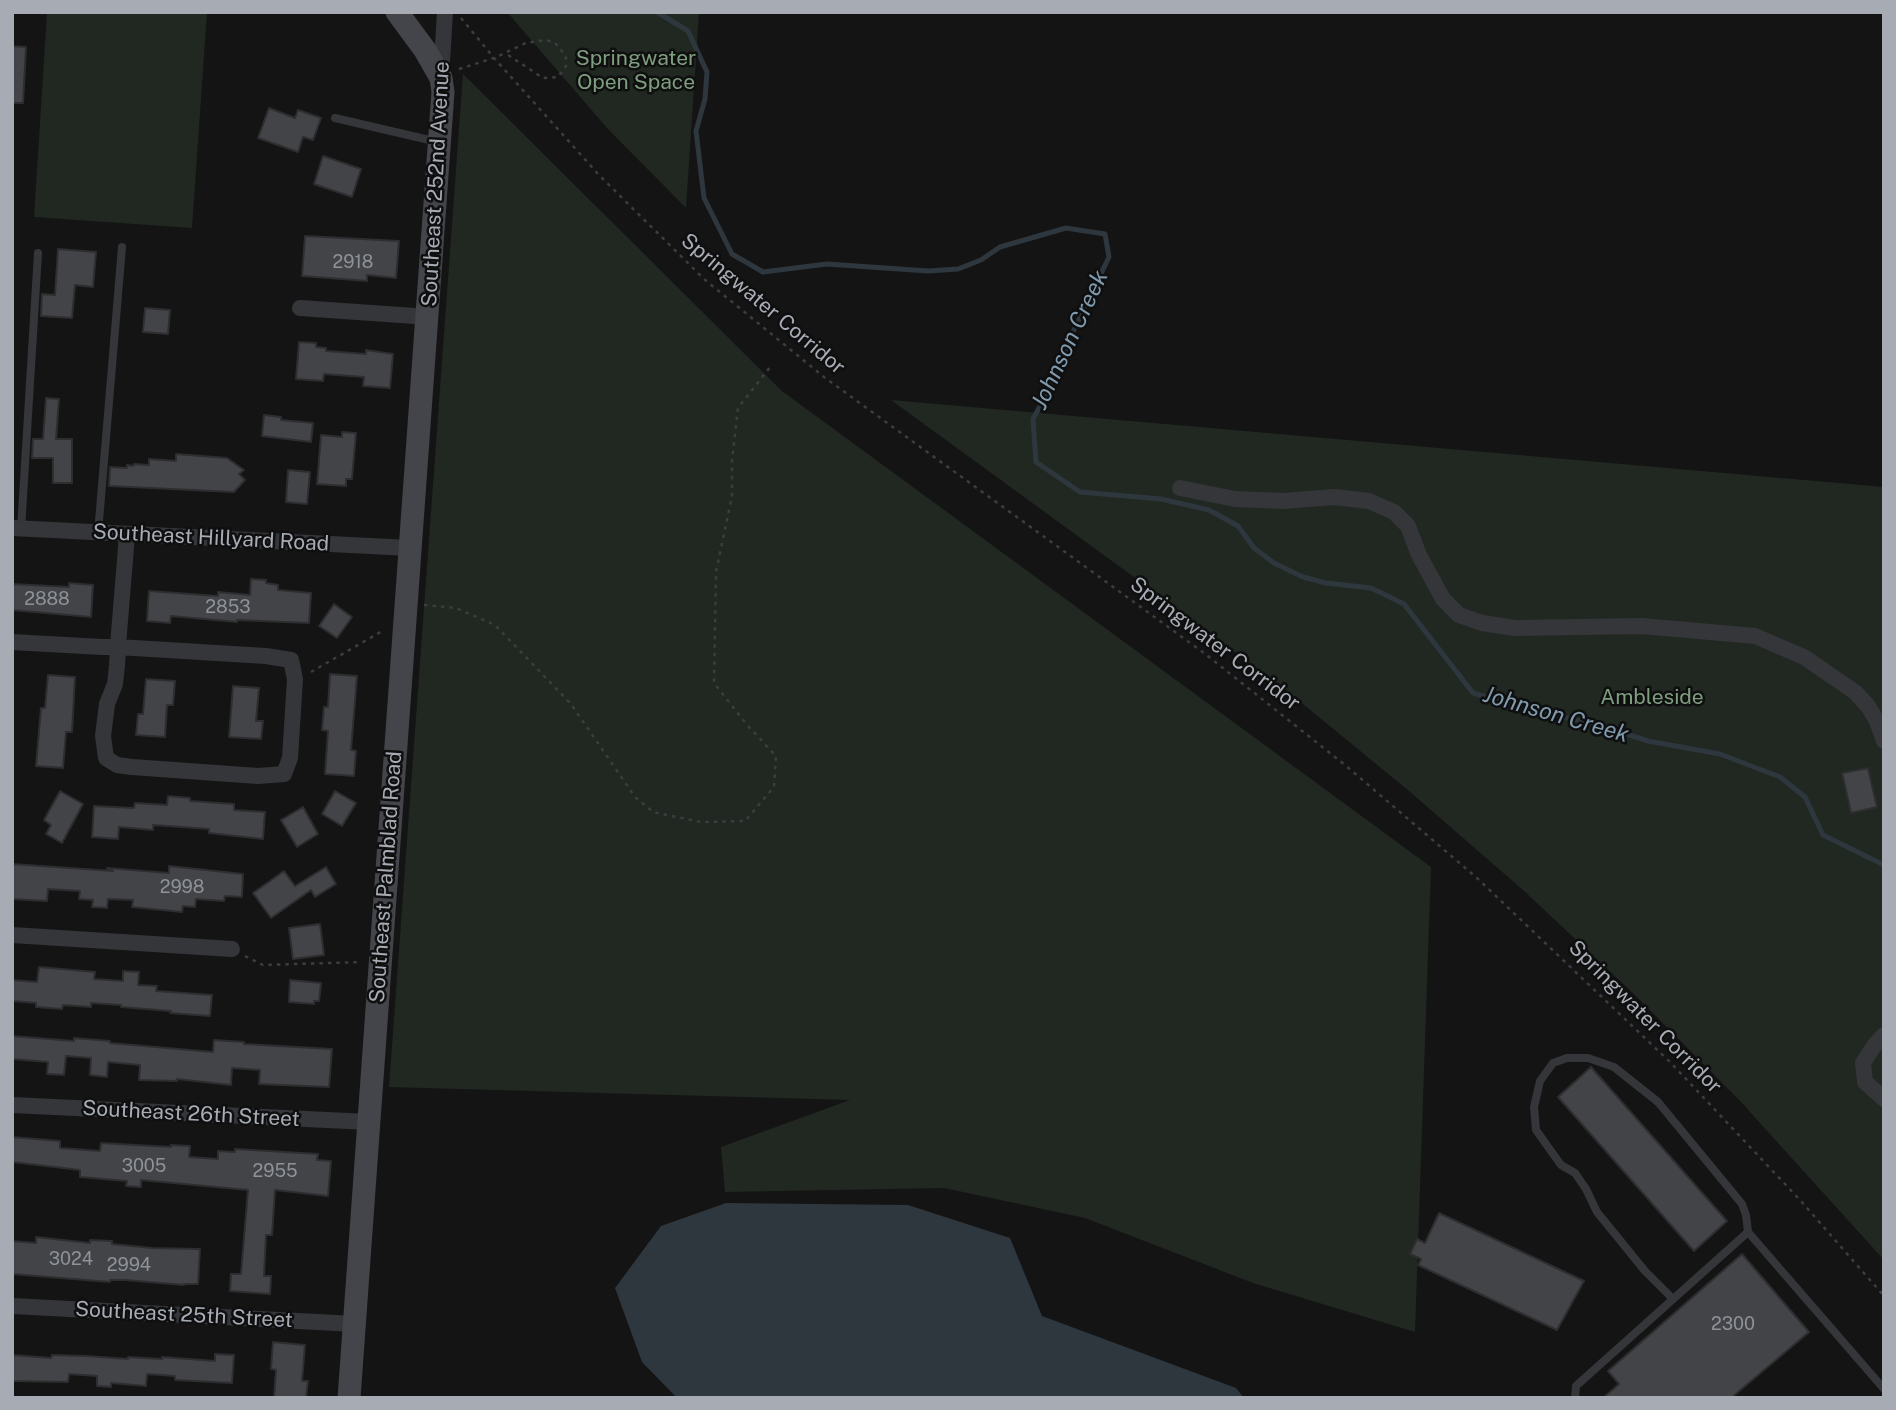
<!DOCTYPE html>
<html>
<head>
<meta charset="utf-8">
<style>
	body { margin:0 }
	#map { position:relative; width:1896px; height:1410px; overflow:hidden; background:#141415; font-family:"Public Sans",sans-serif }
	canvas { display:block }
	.frame { position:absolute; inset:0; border:14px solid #a7acb4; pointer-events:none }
</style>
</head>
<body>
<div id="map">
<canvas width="1896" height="1410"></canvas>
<div class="frame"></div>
</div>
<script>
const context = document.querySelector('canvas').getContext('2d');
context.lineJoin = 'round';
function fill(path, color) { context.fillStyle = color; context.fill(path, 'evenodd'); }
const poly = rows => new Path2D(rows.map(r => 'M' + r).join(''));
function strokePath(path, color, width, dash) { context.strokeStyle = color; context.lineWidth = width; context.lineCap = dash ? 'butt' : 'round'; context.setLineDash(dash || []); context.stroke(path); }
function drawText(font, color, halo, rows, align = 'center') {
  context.font = font + ' "Public Sans",sans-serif'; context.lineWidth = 5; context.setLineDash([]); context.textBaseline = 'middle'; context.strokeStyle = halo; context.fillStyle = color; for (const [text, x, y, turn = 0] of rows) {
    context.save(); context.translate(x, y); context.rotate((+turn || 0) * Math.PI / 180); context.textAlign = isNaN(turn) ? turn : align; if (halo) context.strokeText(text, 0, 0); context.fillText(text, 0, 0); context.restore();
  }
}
const green = poly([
	[47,12,207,12,192,228,34,217],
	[507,12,699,12,686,208,607,128],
	[463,74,782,391,1431,867,1415,1332,1253,1283,1085,1218,944,1188,725,1192,721,1147,850,1100,389,1087],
	[891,400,1884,487,1884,1260,1741,1102,1634,994,1523,890,1409,791,1292,695,1171,604]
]);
const water = poly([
	[726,1203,908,1205,1010,1238,1042,1316,1236,1388,1244,1398,677,1398,642,1362,615,1288,661,1226]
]);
const stream = poly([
	[657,12,688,31,707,72,705,99,696,131,704,198,732,254,763,272,827,264,928,271,958,269,981,260,1000,247,1066,228,1105,234,1109,257,1071,336,1056,377,1033,419,1036,462,1080,492,1161,499,1209,510,1238,526,1254,548,1274,563,1303,577,1326,583,1371,588,1404,604,1473,693,1518,707,1599,725,1648,741,1720,754,1780,777,1805,797,1823,835,1884,865]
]);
const building = poly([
	[12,46,26,47,23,103,12,103,12,46],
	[269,108,295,118,298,110,321,118,313,140,303,137,298,152,258,138,269,108],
	[323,156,361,169,352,197,314,184,323,156],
	[305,236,399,241,396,278,367,275,367,281,302,276,305,236],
	[58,249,96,252,93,287,75,285,72,318,41,316,42,294,55,295,58,249],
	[145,308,170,310,168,334,143,332,145,308],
	[299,342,316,343,316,347,326,348,326,351,366,354,366,350,393,354,390,388,363,386,364,377,324,374,323,381,296,379,299,342],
	[46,398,59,399,56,439,72,439,72,483,53,483,53,458,32,458,33,439,43,439,46,398],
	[264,415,281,417,281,420,313,423,311,442,262,436,264,415],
	[342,432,356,433,352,479,346,479,346,486,317,484,321,435,342,437,342,432],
	[176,454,227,458,244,470,239,474,245,480,234,492,109,486,110,467,127,468,127,465,133,466,134,464,149,465,149,459,176,461,176,454],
	[288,470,310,472,307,504,286,502,288,470],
	[251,579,266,580,266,583,278,585,278,590,311,593,309,623,237,620,237,622,171,616,170,623,147,621,149,591,218,596,218,592,250,595,251,579],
	[69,583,93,585,91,617,12,610,12,584,69,587,69,583],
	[334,604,352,617,337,638,319,626,334,604],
	[330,674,357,676,351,750,356,751,354,776,325,774,328,731,322,730,324,707,328,707,330,674],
	[48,675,75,677,72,732,66,732,63,768,36,766,41,708,45,708,48,675],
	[146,679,175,681,173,705,167,705,165,737,136,735,138,714,143,714,146,679],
	[233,686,259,688,256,721,263,721,261,739,229,737,233,686],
	[1868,768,1877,807,1851,813,1842,773,1868,768],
	[60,791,83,804,62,843,46,834,51,825,44,820,60,791],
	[335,791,356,803,342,826,322,814,335,791],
	[168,796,190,798,190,801,234,804,234,810,265,812,263,839,209,833,209,829,153,825,153,830,119,827,118,839,92,837,94,806,134,808,135,803,167,805,168,796],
	[303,807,318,834,297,847,281,820,303,807],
	[12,864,113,871,107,868,169,873,169,866,243,874,242,897,225,896,224,901,196,899,195,907,183,906,182,912,132,907,133,900,108,899,107,908,92,907,93,900,79,899,80,891,48,889,47,901,12,899,12,864],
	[326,867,336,884,315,897,311,890,271,918,253,893,284,871,295,886,326,867],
	[320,924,324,955,293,959,289,928,320,924],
	[39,967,95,972,94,979,123,981,123,971,139,972,138,985,157,986,156,991,212,995,210,1016,170,1013,171,1011,121,1007,121,1005,91,1003,91,1007,63,1005,62,1009,36,1007,36,1003,12,1001,12,980,37,982,39,967],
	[290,980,321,983,319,1001,314,1001,314,1004,289,1002,290,980],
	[12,1036,74,1041,74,1038,110,1041,110,1043,213,1052,214,1040,244,1042,244,1044,332,1049,329,1087,259,1084,260,1070,232,1068,231,1085,177,1079,177,1081,139,1080,140,1065,108,1062,107,1077,90,1075,91,1058,66,1056,64,1075,47,1074,48,1062,12,1059,12,1036],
	[1591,1067,1727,1221,1694,1251,1558,1097,1591,1067],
	[12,1137,60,1141,60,1148,100,1151,101,1143,171,1147,171,1145,190,1146,189,1157,218,1159,218,1151,235,1152,235,1149,318,1154,317,1160,331,1161,328,1196,275,1190,272,1235,266,1235,264,1276,271,1276,270,1294,230,1291,231,1274,241,1274,248,1190,141,1180,141,1187,126,1186,127,1181,80,1177,80,1170,12,1162,12,1137],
	[1439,1213,1584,1281,1557,1330,1418,1265,1421,1259,1410,1254,1417,1239,1425,1243,1439,1213],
	[36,1237,90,1243,90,1240,112,1241,112,1244,152,1248,200,1249,198,1284,184,1284,184,1285,125,1280,110,1280,110,1282,12,1274,12,1241,36,1243,36,1237],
	[1742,1254,1809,1332,1731,1398,1603,1398,1619,1384,1608,1371,1742,1254],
	[273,1342,305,1345,302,1381,308,1381,306,1398,274,1398,276,1370,271,1369,273,1342],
	[215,1354,234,1355,232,1383,175,1380,175,1376,147,1374,146,1386,111,1383,111,1387,97,1386,97,1376,69,1374,68,1382,12,1381,12,1355,51,1358,52,1355,86,1356,128,1359,128,1357,162,1359,162,1357,215,1361,215,1354]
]);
const path = poly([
	[461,18,494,58,599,175,704,279,824,377,1204,653,1345,765,1477,878,1670,1062,1800,1200,1884,1296],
	[459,69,494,58,526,43,545,40,554,42,560,48,566,58,566,66,558,77,543,78,505,53],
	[424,605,456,608,495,625,571,704,635,797,653,812,701,822,745,821,774,787,776,756,748,726,714,683,716,572,732,496,732,460,738,408,771,366],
	[311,672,384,630],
	[245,956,263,965,362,962]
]);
const lane = poly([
	[335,118,438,142],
	[21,529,38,253],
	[98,533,122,247],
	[1673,1299,1645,1271,1597,1212,1586,1189,1575,1173,1561,1165,1536,1130,1534,1107,1540,1081,1553,1063,1567,1058,1588,1058,1614,1067,1658,1102,1742,1204,1746,1215,1748,1232],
	[1575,1398,1576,1386,1748,1232,1884,1389]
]);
const street = poly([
	[441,78,445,12],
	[300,308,429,317],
	[1180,488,1235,499,1283,501,1334,497,1369,501,1394,512,1408,526,1419,555,1443,599,1459,615,1482,623,1515,628,1642,626,1755,636,1804,657,1855,692,1868,706,1877,721,1884,741],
	[12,528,410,548],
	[12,642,102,647,118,647,134,648,266,656,291,660,295,679,290,758,284,774,258,776,132,767,117,765,106,758,103,736,107,704,115,684,117,665,118,647,119,633,127,535],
	[12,935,232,949],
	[1884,1035,1874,1046,1863,1063,1865,1082,1884,1099],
	[12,1105,369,1122],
	[12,1306,355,1324]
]);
const secondary = poly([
	[349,1398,443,92,441,78,425,50,397,12]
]);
const numberNames = [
	["2918",353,262],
	["2888",47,599],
	["2853",228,607],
	["2998",182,887],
	["3005",144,1166],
	["2955",275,1171],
	["3024",71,1259],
	["2994",129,1265],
	["2300",1733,1324]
];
const parkNames = [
	["Springwater",636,59],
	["Open Space",636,83],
	["Ambleside",1652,698]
];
const streetNames = [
	["Southeast 252nd Avenue",436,184,-87],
	["Springwater Corridor",763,304,40],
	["Southeast Hillyard Road",211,538,3],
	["Springwater Corridor",1215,644,37],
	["Southeast Palmblad Road",386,877,-86],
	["Springwater Corridor",1645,1017,45],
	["Southeast 26th Street",191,1114,3],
	["Southeast 25th Street",184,1315,3]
];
const waterNames = [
	["Johnson Creek",1070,340,-65],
	["Johnson Creek",1556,715,16]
];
fill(green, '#202821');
fill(water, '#2e373d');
strokePath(stream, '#2e373d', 5);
fill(building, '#434448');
strokePath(building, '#2e2e31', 2);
strokePath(path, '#3b3d41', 2.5, [3.5, 5]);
strokePath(lane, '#35363a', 8);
strokePath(street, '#35363a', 16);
strokePath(secondary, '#43454a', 23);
drawText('18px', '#8e9299', null, numberNames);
drawText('21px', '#7f9e7f', '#0f0f10', parkNames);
drawText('21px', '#a7acb4', '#0f0f10', streetNames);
drawText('italic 23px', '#809aad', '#0f0f10', waterNames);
</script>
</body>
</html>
